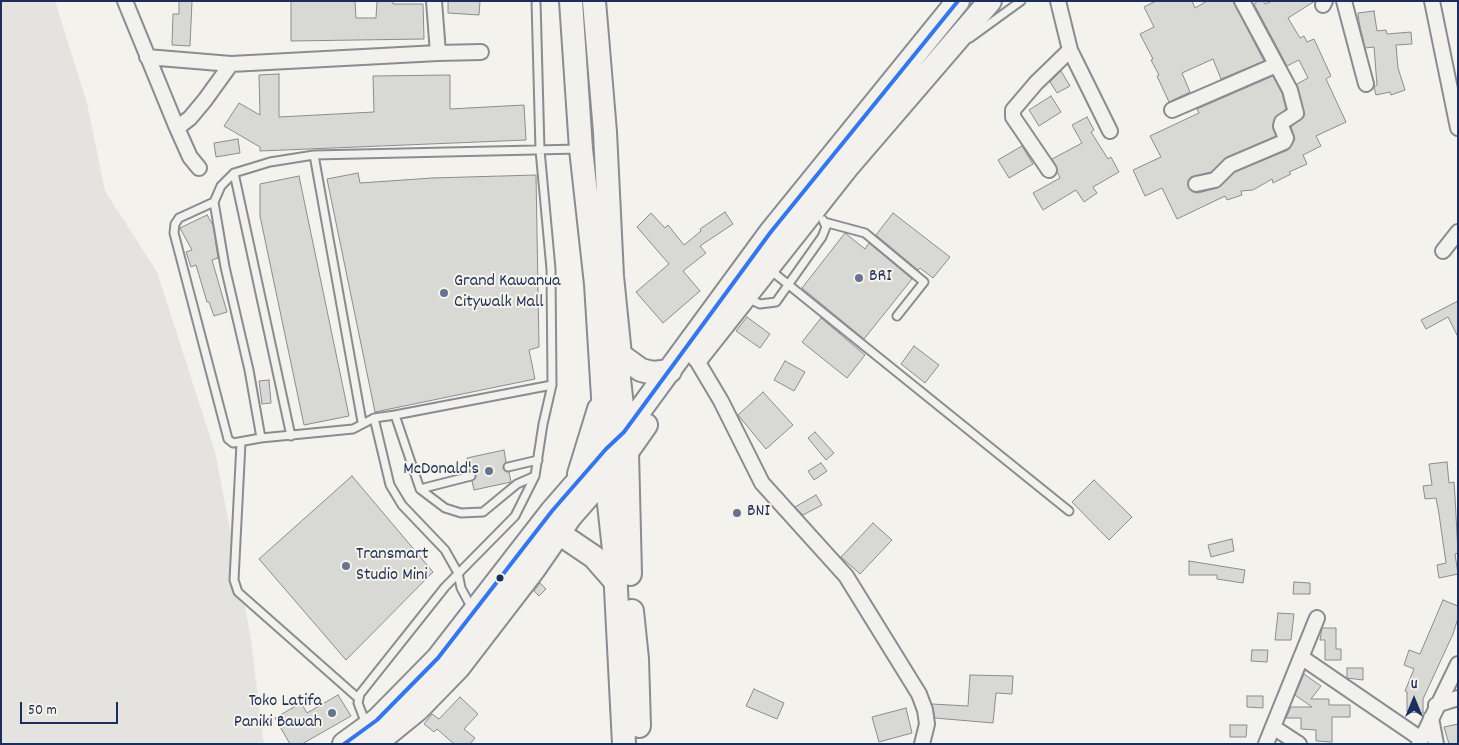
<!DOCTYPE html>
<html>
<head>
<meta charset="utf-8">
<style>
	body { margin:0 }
	#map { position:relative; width:1459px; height:745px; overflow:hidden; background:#f4f2ec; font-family:Dekko,sans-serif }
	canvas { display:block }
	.frame { position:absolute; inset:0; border:2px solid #1b2f5e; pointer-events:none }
	.north { position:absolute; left:1389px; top:675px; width:50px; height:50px; -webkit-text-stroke:4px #f7f3e8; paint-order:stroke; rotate:0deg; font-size:14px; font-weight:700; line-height:20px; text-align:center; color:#1b2f5e }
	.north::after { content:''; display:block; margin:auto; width:18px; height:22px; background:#1b2f5e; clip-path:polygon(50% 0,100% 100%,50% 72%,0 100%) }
	.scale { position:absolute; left:20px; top:702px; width:98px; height:22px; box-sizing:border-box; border:2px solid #1b2f5e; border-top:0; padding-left:6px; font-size:15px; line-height:18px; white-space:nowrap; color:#1b2f5e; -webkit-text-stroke:4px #f7f3e8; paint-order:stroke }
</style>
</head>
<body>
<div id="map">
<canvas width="1459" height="745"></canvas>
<div class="frame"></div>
<div class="north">U</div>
<div class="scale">50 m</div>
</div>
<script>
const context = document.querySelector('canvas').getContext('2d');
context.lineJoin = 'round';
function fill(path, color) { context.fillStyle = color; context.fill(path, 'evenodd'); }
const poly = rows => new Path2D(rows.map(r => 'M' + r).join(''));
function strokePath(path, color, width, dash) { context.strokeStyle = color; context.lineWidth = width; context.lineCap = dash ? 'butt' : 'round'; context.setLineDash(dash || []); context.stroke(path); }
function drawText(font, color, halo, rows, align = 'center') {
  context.font = font + ' Dekko,sans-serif'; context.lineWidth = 4; context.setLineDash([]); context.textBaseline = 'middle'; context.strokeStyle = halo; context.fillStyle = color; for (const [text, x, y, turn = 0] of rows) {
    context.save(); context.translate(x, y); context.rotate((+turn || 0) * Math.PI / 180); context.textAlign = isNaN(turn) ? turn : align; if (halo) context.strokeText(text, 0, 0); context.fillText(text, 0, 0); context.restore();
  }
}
const green = poly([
	[1,1,55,1,87,103,105,191,157,272,215,452,250,633,264,744,1,744]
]);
const building = poly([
	[179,1,192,1,190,46,172,45,173,14,179,14,179,1],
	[291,1,355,1,356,18,376,18,377,1,393,1,393,4,423,4,424,39,291,41,291,1],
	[448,1,480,1,479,15,448,13,448,1],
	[1156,1,1192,1,1195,8,1207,1,1233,1,1264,61,1221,79,1213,59,1182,73,1190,92,1169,102,1157,76,1159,75,1151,60,1153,59,1140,34,1154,27,1144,7,1156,1],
	[1258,1,1263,1,1265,4,1272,1,1315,1,1288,18,1300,38,1304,36,1307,42,1314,39,1331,76,1326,79,1346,122,1316,136,1321,146,1303,155,1307,164,1289,172,1291,174,1273,183,1272,179,1253,190,1241,191,1242,195,1227,200,1225,196,1177,219,1162,188,1145,196,1133,170,1161,157,1150,136,1199,113,1197,109,1273,76,1282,93,1286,109,1274,120,1273,129,1276,136,1227,157,1211,172,1191,177,1188,186,1193,192,1198,193,1217,188,1235,172,1288,150,1295,139,1291,127,1304,116,1297,84,1308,78,1299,60,1287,66,1254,4,1258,1],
	[1374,11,1377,31,1386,30,1387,34,1411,32,1412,44,1396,45,1398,68,1405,90,1391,95,1390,92,1376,95,1374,87,1377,85,1374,47,1365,48,1359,22,1358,13,1374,11],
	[1061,71,1070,86,1057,93,1050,82,1061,71],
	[279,74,279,117,374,112,373,76,450,75,450,109,524,105,526,140,260,151,260,147,224,126,239,103,260,115,259,75,279,74],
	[1051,96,1061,112,1039,126,1029,110,1051,96],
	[1087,117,1094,130,1091,132,1108,159,1111,157,1119,172,1093,187,1097,193,1084,202,1076,190,1043,210,1033,193,1060,178,1052,159,1082,143,1072,125,1087,117],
	[238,139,240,153,216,157,214,143,238,139],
	[1022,146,1033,164,1009,178,998,160,1022,146],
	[358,173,360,183,432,178,536,175,539,347,529,350,535,379,375,412,327,179,358,173],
	[299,176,349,416,304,425,260,216,260,184,299,176],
	[725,212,733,224,700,246,706,253,683,271,700,291,663,323,636,292,669,264,637,227,651,213,665,228,668,225,684,245,701,231,700,229,725,212],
	[893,213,950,257,933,278,920,268,918,270,876,235,893,213],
	[207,215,213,225,218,258,212,260,227,312,214,316,209,302,207,302,196,265,191,267,186,252,192,250,180,228,207,215],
	[845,233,865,249,869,243,912,279,864,339,802,288,845,233],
	[1458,301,1458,337,1448,317,1426,329,1421,320,1458,301],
	[747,317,770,334,760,348,736,331,747,317],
	[821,318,865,355,847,378,802,342,821,318],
	[914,346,939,365,925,383,901,364,914,346],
	[785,361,805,372,794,391,774,380,785,361],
	[269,380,271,403,262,404,259,381,269,380],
	[763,392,793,425,766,449,738,415,763,392],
	[815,432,834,453,826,460,808,438,815,432],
	[504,450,506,462,503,468,509,472,511,482,474,490,472,481,476,475,470,471,467,458,504,450],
	[1447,462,1449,483,1454,482,1455,496,1458,553,1455,554,1458,574,1439,578,1437,565,1446,563,1439,514,1436,498,1425,499,1423,486,1432,485,1429,464,1447,462],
	[821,463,827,471,814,480,808,471,821,463],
	[352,476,433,572,346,660,259,559,352,476],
	[1094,480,1132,517,1109,540,1072,502,1094,480],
	[816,495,822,505,803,515,795,507,816,495],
	[873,523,892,540,860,574,841,557,873,523],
	[1232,539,1234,551,1211,557,1208,545,1232,539],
	[1189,561,1245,570,1243,583,1217,579,1217,575,1189,575,1189,561],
	[1294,582,1310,583,1310,594,1293,594,1294,582],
	[540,583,546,589,539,596,534,591,540,583],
	[1443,600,1458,606,1458,618,1453,634,1423,699,1423,713,1407,712,1407,692,1405,691,1414,669,1404,665,1409,650,1420,654,1443,600],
	[1278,613,1294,614,1291,640,1275,640,1278,613],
	[1322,628,1336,628,1336,649,1341,649,1341,660,1325,660,1325,640,1320,640,1322,628],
	[1252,650,1268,650,1267,662,1251,661,1252,650],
	[1347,668,1363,668,1363,680,1347,678,1347,668],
	[1304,674,1321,686,1311,699,1329,699,1329,705,1350,705,1350,717,1332,717,1332,742,1316,741,1316,730,1301,729,1301,718,1286,718,1291,707,1312,707,1295,695,1304,674],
	[970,675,1013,676,1012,694,996,693,993,723,935,718,932,704,968,706,970,675],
	[754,689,784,703,777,719,746,706,754,689],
	[338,695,351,716,302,744,290,744,275,718,301,703,307,713,338,695],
	[1247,696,1263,696,1263,708,1247,707,1247,696],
	[460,697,478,714,464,729,475,738,470,744,454,744,437,729,434,732,424,724,432,714,439,719,460,697],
	[906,708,912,733,879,742,872,717,906,708],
	[1458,724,1458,744,1449,744,1444,727,1458,724],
	[1230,725,1247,725,1246,737,1230,737,1230,725]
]);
const service = poly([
	[970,38,1021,1],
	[314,155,362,422],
	[234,173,291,436],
	[214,202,179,218,175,224,174,233,228,439,233,443,261,438],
	[824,222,865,233,924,282,897,316],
	[769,269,1069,511],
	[747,298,760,304,776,302,822,237,826,227,823,220],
	[395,415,552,385],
	[374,418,395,415,420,489,445,508,461,513,483,512,517,484,535,476,543,424,552,385,551,269,540,150,536,1],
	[241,443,234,580,238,592,358,698],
	[508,467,538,460],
	[420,489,471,476],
	[474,607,468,601,461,588,458,573,445,550,402,505,390,485,374,418,353,429,261,438,249,370,225,267,214,202,221,186,234,173,270,162,314,155,579,149],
	[366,724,358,703,360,694,445,587,515,516,535,476]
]);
const minor = poly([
	[125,1,177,128,190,157,199,168],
	[434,1,438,53,481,52],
	[1058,1,1070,50,1110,131],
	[1344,1,1366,84],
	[1432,1,1458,128],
	[1323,5,1325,1],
	[147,57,231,64,438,53],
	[1172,110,1276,65],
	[177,128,190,118,205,100,231,64],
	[1049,170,1013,117,1013,110,1036,83,1070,50],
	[1196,184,1215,180,1230,165,1284,142,1286,138,1281,126,1282,122,1296,113,1290,90,1242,1],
	[1443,251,1458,232],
	[696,359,721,401,762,483,846,576,919,694,925,710,927,724,922,744],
	[1301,657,1421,739],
	[1436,705,1458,698],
	[1431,718,1436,744],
	[1273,727,1299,744],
	[1266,744,1317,618],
	[1419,744,1458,664]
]);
const trunk = poly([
	[571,1,581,149,596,284,604,413,606,476,614,550,624,744],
	[594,1,605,132,612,276,620,355,619,379,627,452,630,574],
	[620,355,641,370,653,373,670,371],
	[698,356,849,165,990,1],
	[579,474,599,409],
	[560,534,594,557,615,581],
	[632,611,637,659,639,726],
	[344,744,377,720,438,658,552,511,606,449,624,432,770,233,958,1],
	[375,744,417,710,458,668,534,569,570,517,627,452,646,425]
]);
const bus1 = poly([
	[344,744,377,720,438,658,552,511,606,449,624,432,770,233,958,1]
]);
const markers = [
	[859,278,5,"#677390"],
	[444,293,5,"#677390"],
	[489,471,5,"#677390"],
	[737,513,5,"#677390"],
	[346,566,5,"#677390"],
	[500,578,4.5,"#1b2f5e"],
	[332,713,5,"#677390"]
];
const poiNames = [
	["BRI",869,278],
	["Grand Kawanua",454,283],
	["Citywalk Mall",454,304],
	["McDonald's",479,471,"right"],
	["BNI",747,513],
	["Transmart",356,556],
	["Studio Mini",356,577],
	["Toko Latifa",322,703,"right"],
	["Paniki Bawah",322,724,"right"]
];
fill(green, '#e4e3df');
fill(building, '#d8d8d5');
strokePath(building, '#898c92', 1);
strokePath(service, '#898c92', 11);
strokePath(minor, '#898c92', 18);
strokePath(trunk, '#898c92', 26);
strokePath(service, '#f2f1ed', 7);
strokePath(minor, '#f2f1ed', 14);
strokePath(trunk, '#f2f1ed', 22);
strokePath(bus1, '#3577e9', 4);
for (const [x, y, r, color] of markers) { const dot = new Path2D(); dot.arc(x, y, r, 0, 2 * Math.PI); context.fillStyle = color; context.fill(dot); strokePath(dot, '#f7f3e8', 2); }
drawText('18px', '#1b2f5e', '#f7f3e8', poiNames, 'left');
</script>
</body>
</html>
